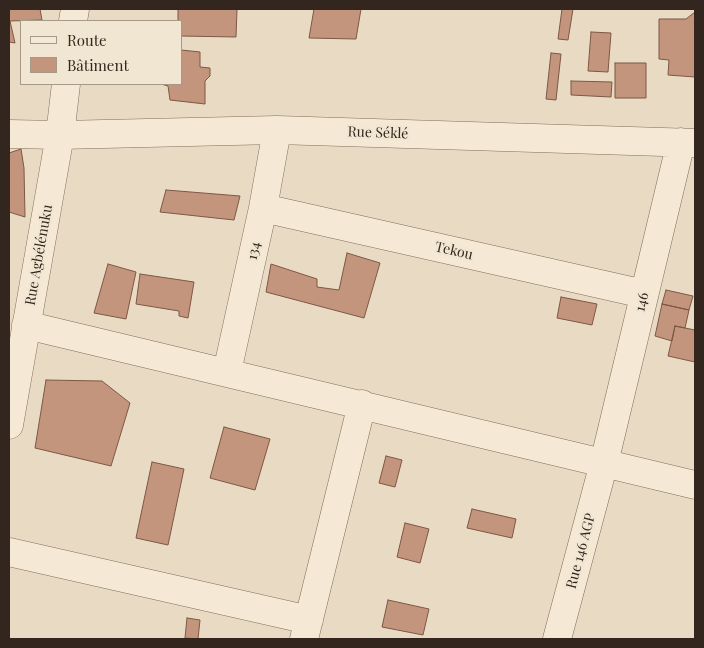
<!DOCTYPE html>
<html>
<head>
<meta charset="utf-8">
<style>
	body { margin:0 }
	#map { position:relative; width:704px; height:648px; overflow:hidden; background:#e9dbc3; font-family:"Playfair Display",serif }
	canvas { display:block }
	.frame { position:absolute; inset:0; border:10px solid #32261e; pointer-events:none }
	.legend { position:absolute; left:20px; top:20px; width:162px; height:65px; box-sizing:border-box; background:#f1e6d1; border:1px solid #a59989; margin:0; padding:6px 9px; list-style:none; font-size:15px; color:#32261e }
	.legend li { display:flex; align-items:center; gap:10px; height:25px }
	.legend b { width:25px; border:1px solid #a59989 }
</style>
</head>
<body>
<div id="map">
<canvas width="704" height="648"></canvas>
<div class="frame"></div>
<ul class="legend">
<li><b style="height:6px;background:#f5e9d5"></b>Route</li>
<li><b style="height:14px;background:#c3957c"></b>Bâtiment</li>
</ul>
</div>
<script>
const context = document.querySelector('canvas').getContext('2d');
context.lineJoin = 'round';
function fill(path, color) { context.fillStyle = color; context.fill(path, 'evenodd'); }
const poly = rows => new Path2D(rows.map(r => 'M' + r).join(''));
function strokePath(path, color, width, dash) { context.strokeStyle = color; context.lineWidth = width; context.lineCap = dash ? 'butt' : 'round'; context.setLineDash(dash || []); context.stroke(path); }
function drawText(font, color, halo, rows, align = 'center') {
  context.font = font + ' "Playfair Display",serif'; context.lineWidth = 4.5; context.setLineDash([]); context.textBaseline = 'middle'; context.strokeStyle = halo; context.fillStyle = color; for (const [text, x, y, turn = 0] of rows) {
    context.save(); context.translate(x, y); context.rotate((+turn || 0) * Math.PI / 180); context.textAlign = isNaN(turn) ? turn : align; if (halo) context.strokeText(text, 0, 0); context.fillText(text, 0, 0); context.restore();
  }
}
const building = poly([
	[9,9,40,9,42,20,10,21,15,43,9,42,9,9],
	[178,9,237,9,236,37,181,36,181,21,178,21,178,9],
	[314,9,361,9,356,39,309,38,314,9],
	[562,9,573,9,568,40,558,39,562,9],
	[695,12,695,77,668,75,669,60,659,59,659,19,686,19,695,12],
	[591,32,611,33,608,72,588,71,591,32],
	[181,50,200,52,200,67,210,68,210,76,205,81,205,104,170,100,168,86,161,84,181,84,181,50],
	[551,53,561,54,556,100,546,99,551,53],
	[615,63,646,63,646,98,615,98,615,63],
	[571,81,612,82,611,97,571,95,571,81],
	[21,149,24,168,25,217,9,212,9,153,21,149],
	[166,190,240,196,234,220,160,212,166,190],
	[347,253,380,263,364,318,266,292,271,264,317,279,317,287,339,290,347,253],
	[108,264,136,272,126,319,94,313,108,264],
	[140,274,194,282,188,318,179,316,179,311,136,304,140,274],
	[666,290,693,296,689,310,662,304,666,290],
	[561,297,597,304,592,325,557,318,561,297],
	[662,304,689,310,685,328,675,326,672,341,655,336,662,304],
	[675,326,695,330,695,362,668,356,675,326],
	[46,380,102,381,130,403,111,466,35,448,46,380],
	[224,427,270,439,255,490,210,478,224,427],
	[386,456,402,460,395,487,379,483,386,456],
	[152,462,184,469,168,545,136,538,152,462],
	[472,509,516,519,512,538,467,528,472,509],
	[405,523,429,529,420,563,397,557,405,523],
	[388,600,429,609,423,635,382,627,388,600],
	[187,618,200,620,198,639,185,638,187,618]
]);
const minor = poly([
	[73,21,75,9],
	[9,134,60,135,277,130,695,143],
	[263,208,644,294],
	[26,325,695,485],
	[227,372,263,208,277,130],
	[9,425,60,135,66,84],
	[9,552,309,620],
	[304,639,362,404],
	[557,639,604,463,681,142]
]);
const streetNames = [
	["Rue Séklé",378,133,2],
	["134",254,251,-77],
	["Tekou",454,251,13],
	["Rue Agbélénuku",39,255,-80],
	["146",642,302,-76],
	["Rue 146 AGP",581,551,-75]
];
fill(building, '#c3957c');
strokePath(building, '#7d5744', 1);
strokePath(minor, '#816d5b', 29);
strokePath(minor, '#f5e9d5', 28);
drawText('14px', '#32261e', '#f1e6d1', streetNames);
</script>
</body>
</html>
